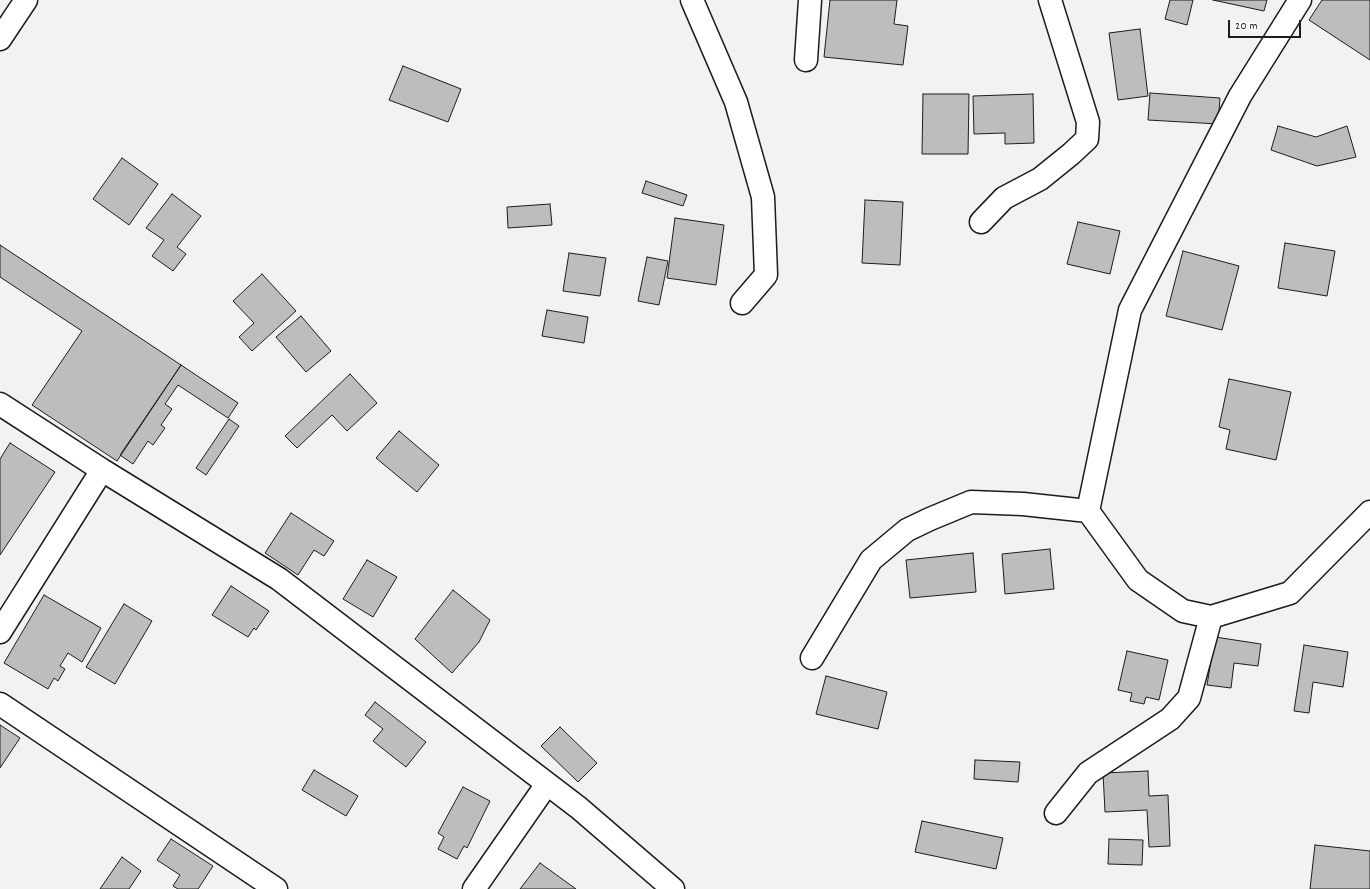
<!DOCTYPE html>
<html>
<head>
<meta charset="utf-8">
<style>
	body { margin:0 }
	#map { position:relative; width:1370px; height:889px; overflow:hidden; background:#f2f2f2; font-family:Dekko,sans-serif }
	canvas { display:block }
	.scale { position:absolute; left:1228px; top:20px; width:73px; height:18px; box-sizing:border-box; border:2px solid #1c1c1c; border-top:0; padding-left:5px; font-size:12px; line-height:14px; white-space:nowrap; color:#1c1c1c; -webkit-text-stroke:3px #fff; paint-order:stroke }
</style>
</head>
<body>
<div id="map">
<canvas width="1370" height="889"></canvas>
<div class="scale">20 m</div>
</div>
<script>
const context = document.querySelector('canvas').getContext('2d');
context.lineJoin = 'round';
function fill(path, color) { context.fillStyle = color; context.fill(path, 'evenodd'); }
const poly = rows => new Path2D(rows.map(r => 'M' + r).join(''));
function strokePath(path, color, width, dash) { context.strokeStyle = color; context.lineWidth = width; context.lineCap = dash ? 'butt' : 'round'; context.setLineDash(dash || []); context.stroke(path); }
const building = poly([
	[830,0,897,0,894,24,908,26,903,65,824,57,830,0],
	[1170,0,1193,0,1187,25,1165,19,1170,0],
	[1213,0,1267,0,1264,11,1213,0],
	[1322,0,1370,0,1370,60,1309,20,1322,0],
	[1140,29,1148,96,1118,100,1109,33,1140,29],
	[403,66,461,89,448,122,389,100,403,66],
	[1150,93,1220,98,1218,124,1148,120,1150,93],
	[923,94,969,94,968,154,922,154,923,94],
	[1033,94,1034,143,1005,144,1005,133,974,134,973,96,1033,94],
	[1278,126,1316,137,1347,126,1356,157,1317,166,1271,150,1278,126],
	[122,158,158,184,129,225,93,199,122,158],
	[646,181,687,195,683,206,642,193,646,181],
	[172,194,201,216,177,247,186,254,173,271,152,256,164,240,146,228,172,194],
	[865,200,903,202,900,265,862,263,865,200],
	[550,204,552,225,508,228,507,207,550,204],
	[675,218,724,225,716,285,667,278,675,218],
	[1078,222,1120,231,1110,274,1067,264,1078,222],
	[1285,243,1335,251,1327,296,1278,288,1285,243],
	[0,245,181,365,117,461,32,405,82,331,0,277,0,245],
	[1183,251,1239,266,1222,330,1166,316,1183,251],
	[569,253,606,258,600,296,563,291,569,253],
	[647,257,668,261,659,305,638,301,647,257],
	[262,274,296,311,252,351,239,337,254,323,233,301,262,274],
	[547,310,588,317,584,343,542,336,547,310],
	[301,316,331,351,306,372,276,337,301,316],
	[181,365,238,403,228,418,178,385,165,404,172,409,161,425,165,428,153,445,148,441,133,464,120,455,181,365],
	[350,374,377,403,347,431,332,415,297,448,285,436,350,374],
	[1229,379,1291,392,1276,460,1226,449,1230,430,1219,427,1229,379],
	[229,419,239,426,206,475,196,468,229,419],
	[399,431,439,465,417,492,376,458,399,431],
	[10,443,55,472,0,555,0,459,10,443],
	[291,513,334,541,324,556,314,550,298,575,265,553,291,513],
	[1050,549,1054,589,1005,594,1002,554,1050,549],
	[973,553,976,592,910,598,906,560,973,553],
	[367,560,397,577,373,617,343,599,367,560],
	[231,586,269,611,256,630,254,628,248,637,212,615,231,586],
	[453,590,490,620,479,642,452,673,415,639,453,590],
	[44,595,101,628,82,662,68,653,60,666,65,669,58,681,54,678,48,689,4,663,44,595],
	[124,604,152,621,115,684,86,667,124,604],
	[1215,637,1261,644,1258,666,1234,663,1231,688,1207,685,1215,637],
	[1304,645,1348,652,1343,687,1313,682,1309,713,1294,711,1304,645],
	[1127,651,1168,660,1159,700,1146,697,1144,704,1130,701,1132,693,1118,690,1127,651],
	[826,676,887,692,878,729,816,714,826,676],
	[375,702,426,742,406,767,373,741,383,729,365,715,375,702],
	[0,725,20,738,0,768,0,725],
	[560,727,597,763,578,782,541,746,560,727],
	[975,760,1020,762,1018,782,974,779,975,760],
	[314,770,358,796,346,816,302,790,314,770],
	[1148,771,1149,796,1168,795,1170,846,1149,847,1147,810,1105,812,1103,773,1148,771],
	[463,787,490,801,467,848,464,846,457,859,438,849,444,837,438,833,463,787],
	[922,821,1003,838,996,869,915,852,922,821],
	[171,839,213,866,198,889,178,889,173,886,180,875,157,860,171,839],
	[1109,839,1143,840,1142,865,1108,864,1109,839],
	[1315,845,1370,851,1370,889,1310,889,1315,845],
	[122,857,141,871,129,889,100,889,122,857],
	[540,863,576,889,520,889,540,863]
]);
const minor = poly([
	[692,0,736,102,763,197,766,275,742,303],
	[0,39,26,0],
	[806,60,810,0],
	[981,222,1004,198,1040,179,1071,154,1087,139,1088,122,1050,0],
	[0,404,102,470,279,579,579,808,673,889],
	[1088,511,1130,310,1240,96,1300,0],
	[0,632,102,470],
	[812,658,871,560,907,530,930,519,971,502,1023,504,1088,511,1138,580,1183,611,1211,617,1290,593,1370,512],
	[0,704,276,889],
	[1056,813,1088,773,1170,719,1189,698,1211,617],
	[474,889,547,784]
]);
fill(building, '#bdbdbd');
strokePath(building, '#1c1c1c', 1);
strokePath(minor, '#1c1c1c', 25);
strokePath(minor, '#fff', 22);
</script>
</body>
</html>
